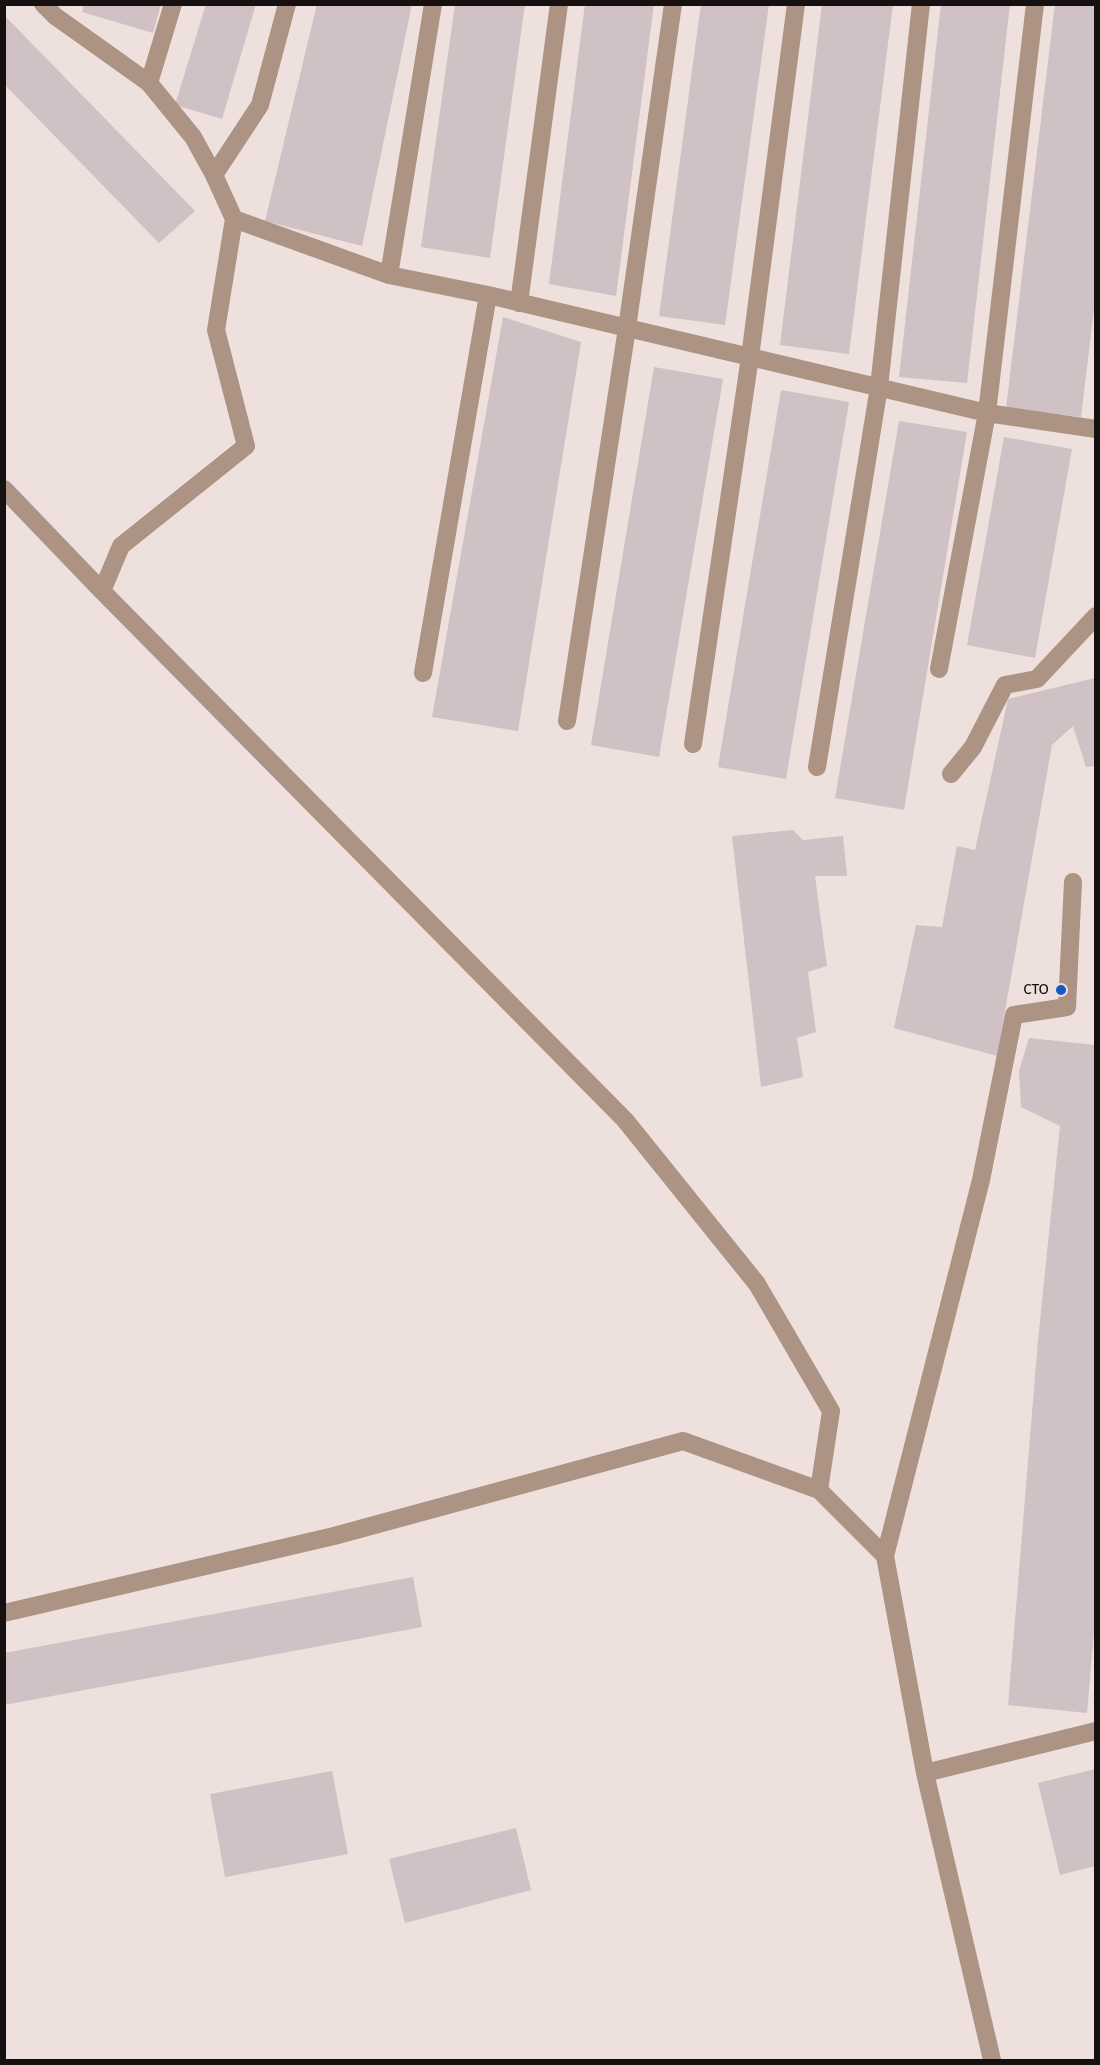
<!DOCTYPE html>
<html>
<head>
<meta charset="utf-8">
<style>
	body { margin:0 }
	#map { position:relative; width:1100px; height:2065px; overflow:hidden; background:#eee0dd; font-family:"Fira Sans",sans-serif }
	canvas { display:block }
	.frame { position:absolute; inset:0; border:6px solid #161110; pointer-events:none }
</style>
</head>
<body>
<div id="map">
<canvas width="1100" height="2065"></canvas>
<div class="frame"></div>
</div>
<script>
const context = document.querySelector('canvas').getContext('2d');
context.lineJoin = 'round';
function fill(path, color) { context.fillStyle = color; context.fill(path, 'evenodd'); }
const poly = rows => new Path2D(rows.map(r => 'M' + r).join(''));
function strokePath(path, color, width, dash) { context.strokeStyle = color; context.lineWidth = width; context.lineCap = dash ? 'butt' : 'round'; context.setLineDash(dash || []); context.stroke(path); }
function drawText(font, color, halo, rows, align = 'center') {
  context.font = font + ' "Fira Sans",sans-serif'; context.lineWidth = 6; context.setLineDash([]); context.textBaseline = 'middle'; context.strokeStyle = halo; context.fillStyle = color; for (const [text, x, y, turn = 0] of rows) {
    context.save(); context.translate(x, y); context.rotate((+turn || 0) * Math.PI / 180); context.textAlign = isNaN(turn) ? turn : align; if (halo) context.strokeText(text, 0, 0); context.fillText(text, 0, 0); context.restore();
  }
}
const building = poly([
	[84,4,161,4,153,33,82,12],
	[206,4,256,4,222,119,175,105],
	[317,4,412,4,362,246,265,221],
	[455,4,525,4,490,258,421,247],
	[585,4,654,4,616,296,549,284],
	[701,4,769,4,725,325,659,316],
	[822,4,893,4,849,354,780,345],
	[941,4,1010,4,967,383,899,377],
	[1055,4,1095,4,1095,301,1081,417,1006,408],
	[4,15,195,211,159,243,4,84],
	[503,317,581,342,518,731,432,717],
	[654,367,723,379,659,757,591,745],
	[781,390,849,402,786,779,718,767],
	[899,421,967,432,904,810,835,798],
	[1004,437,1072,449,1035,658,967,645],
	[1095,678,1095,766,1086,767,1073,726,1052,745,997,1056,894,1028,916,925,942,927,957,846,975,850,1008,699],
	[793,830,803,840,843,836,847,876,815,876,827,966,808,972,816,1032,797,1038,803,1077,761,1087,732,836],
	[1029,1038,1095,1045,1095,1620,1087,1713,1008,1705,1038,1340,1060,1126,1021,1107,1019,1071],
	[413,1577,422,1627,4,1705,4,1653],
	[1095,1769,1095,1866,1060,1875,1038,1783],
	[332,1771,348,1854,225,1877,210,1794],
	[516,1828,531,1890,405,1923,389,1859]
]);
const lane = poly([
	[43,4,55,16,149,83,193,137,214,175,234,219],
	[149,83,173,4],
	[214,175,260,105,287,4],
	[389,275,433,4],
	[488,295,389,275,234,219,216,330,246,446,121,546,102,591,625,1120,757,1284,831,1411,819,1490],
	[519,303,559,4],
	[4,489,102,591],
	[939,669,987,413,1035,4],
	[423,673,488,295,987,413,1096,429],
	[567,721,627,328,673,4],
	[693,744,750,357,796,4],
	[817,767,879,387,921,4],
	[951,774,973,747,1005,685,1037,679,1096,616],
	[885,1556,981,1180,1014,1015,1067,1007,1073,882],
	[4,1613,334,1536,683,1441,819,1490,885,1556,925,1773,992,2060],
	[925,1773,1096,1731]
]);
const markers = [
	[1061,990,6,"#1757c2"]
];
const poiNames = [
	["СТО",1049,990]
];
fill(building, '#cfc1c4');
strokePath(lane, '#ac9383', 18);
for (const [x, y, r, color] of markers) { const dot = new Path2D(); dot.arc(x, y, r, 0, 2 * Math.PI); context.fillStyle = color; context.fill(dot); strokePath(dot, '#eee0dd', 2); }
drawText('15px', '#161110', '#eee0dd', poiNames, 'right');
</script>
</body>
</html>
